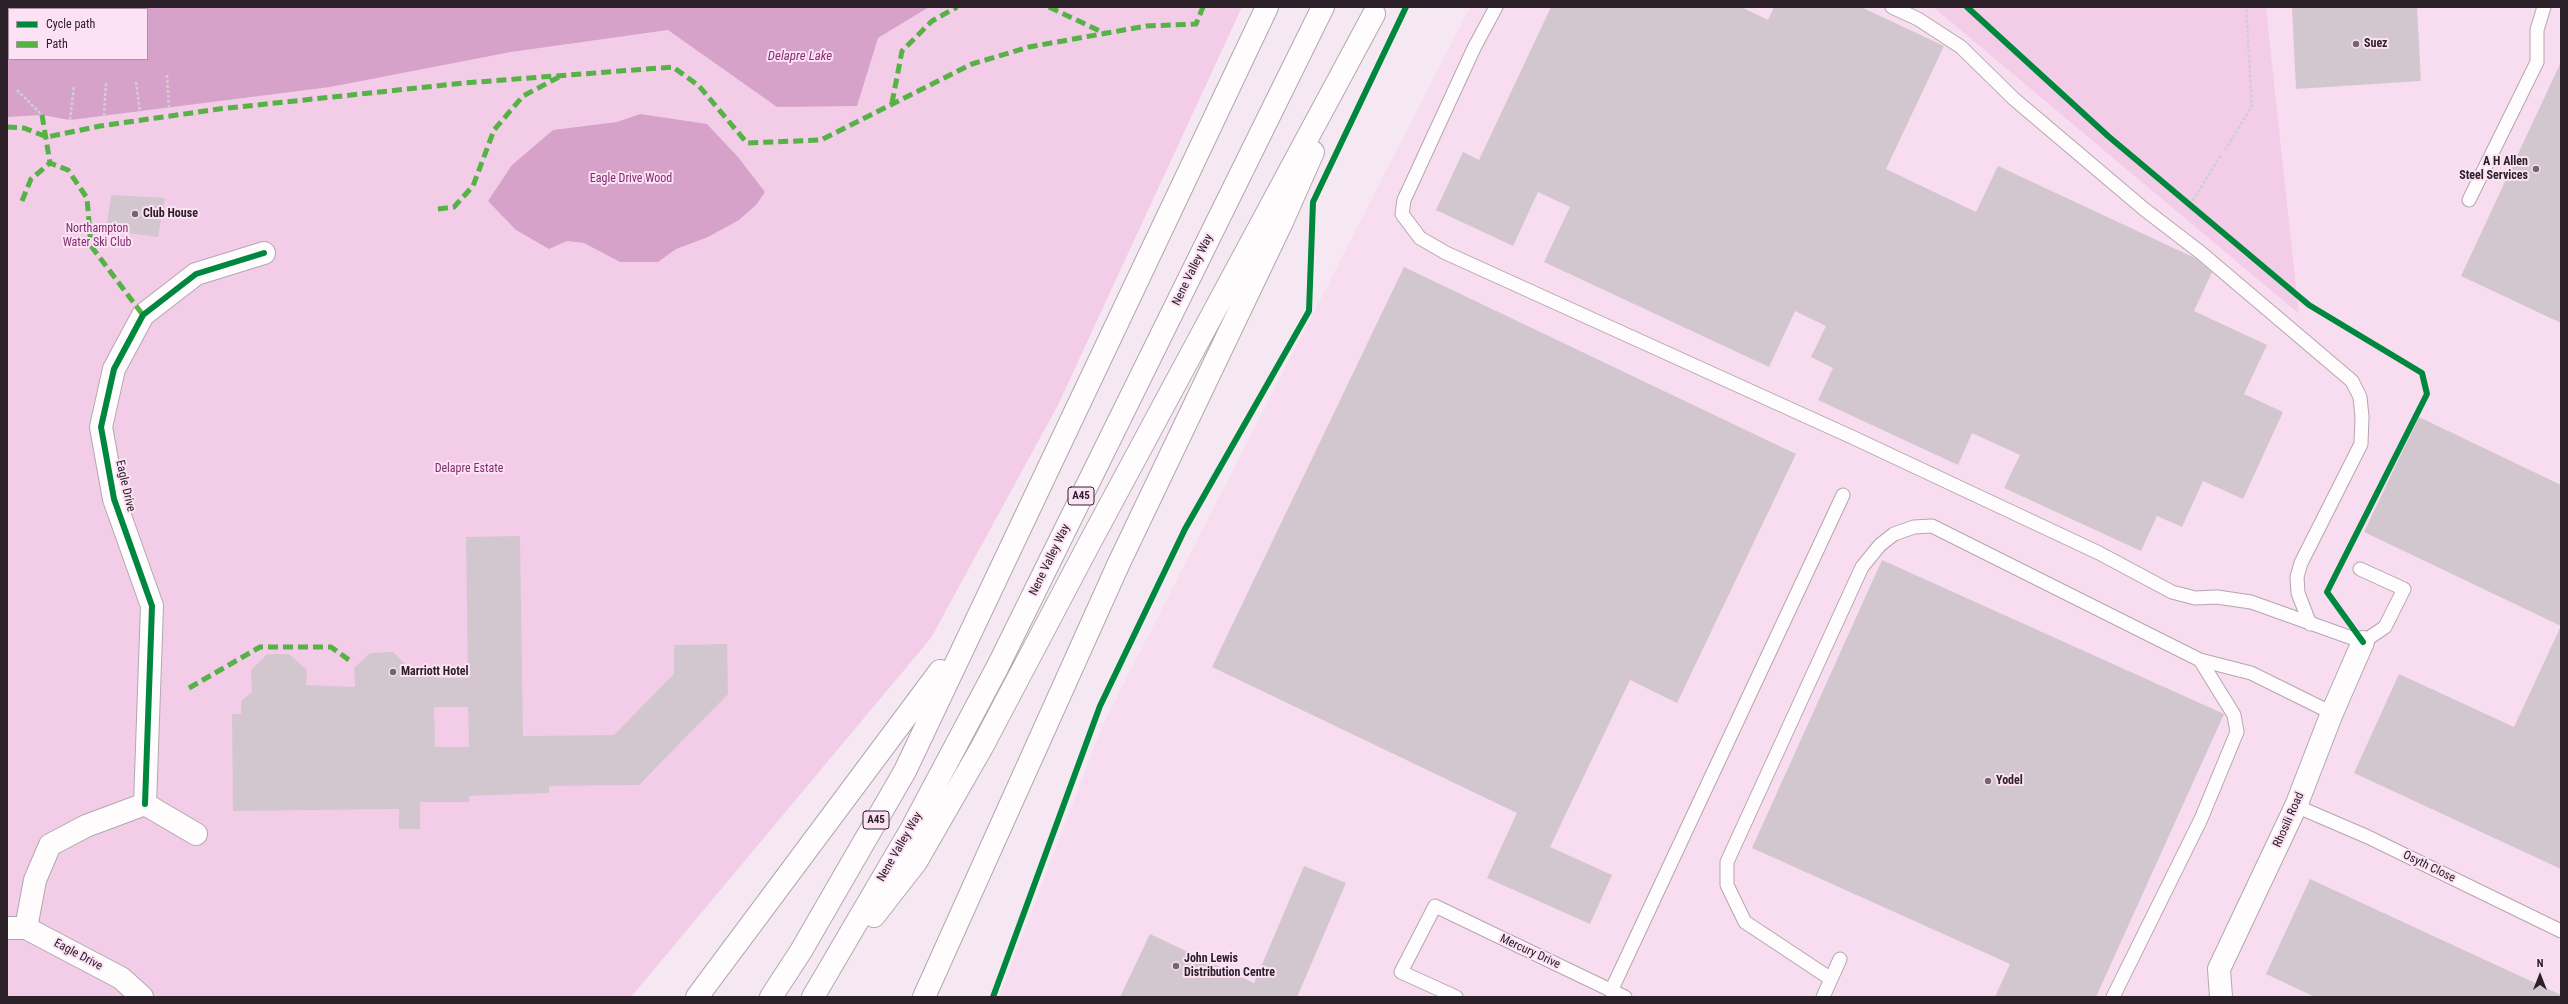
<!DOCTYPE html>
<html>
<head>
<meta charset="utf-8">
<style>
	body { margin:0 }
	#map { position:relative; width:2568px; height:1004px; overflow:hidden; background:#f6e8f2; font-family:"Roboto Condensed",sans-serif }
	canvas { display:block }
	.frame { position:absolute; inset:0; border:8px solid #2c2029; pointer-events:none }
	.legend { position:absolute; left:8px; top:8px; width:140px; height:52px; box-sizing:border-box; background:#fce2f4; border:1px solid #a994a3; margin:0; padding:5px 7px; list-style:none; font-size:12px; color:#2c2029 }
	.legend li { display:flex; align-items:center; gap:8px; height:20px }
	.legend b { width:20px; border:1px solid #a994a3 }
	.north { position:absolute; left:2520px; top:956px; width:40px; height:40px; -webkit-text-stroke:3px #fce2f4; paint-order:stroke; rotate:0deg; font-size:11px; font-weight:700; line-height:16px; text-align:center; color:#2c2029 }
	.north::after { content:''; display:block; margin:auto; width:14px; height:18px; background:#2c2029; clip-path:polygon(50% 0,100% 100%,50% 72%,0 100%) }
</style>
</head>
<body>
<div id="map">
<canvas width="2568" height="1004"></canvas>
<div class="frame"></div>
<ul class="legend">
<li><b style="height:5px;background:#00873e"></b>Cycle path</li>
<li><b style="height:5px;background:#56b146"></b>Path</li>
</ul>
<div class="north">N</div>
</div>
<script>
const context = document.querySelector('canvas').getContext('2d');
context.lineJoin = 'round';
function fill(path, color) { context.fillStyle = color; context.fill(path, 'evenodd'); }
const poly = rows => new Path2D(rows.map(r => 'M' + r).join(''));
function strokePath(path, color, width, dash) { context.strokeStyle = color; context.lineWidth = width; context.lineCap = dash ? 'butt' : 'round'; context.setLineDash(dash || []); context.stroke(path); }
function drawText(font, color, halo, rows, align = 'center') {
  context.font = font + ' "Roboto Condensed",sans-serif'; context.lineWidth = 4; context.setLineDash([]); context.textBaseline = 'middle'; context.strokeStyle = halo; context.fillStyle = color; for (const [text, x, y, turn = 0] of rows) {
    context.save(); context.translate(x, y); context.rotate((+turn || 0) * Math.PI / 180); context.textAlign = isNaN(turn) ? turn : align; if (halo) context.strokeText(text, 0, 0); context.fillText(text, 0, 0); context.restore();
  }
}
const built = poly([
	[1470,7,1933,7,2299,314,2266,7,2561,7,2561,997,999,997,1103,724]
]);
const green = poly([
	[7,7,1242,7,1058,405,931,638,631,997,7,997],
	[9,9,147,9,147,59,9,59],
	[1933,7,2266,7,2299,314]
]);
const water = poly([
	[7,7,929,7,878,38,857,106,777,107,668,30,511,52,330,87,70,120,42,115,7,117],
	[9,9,147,9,147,59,9,59],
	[640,114,707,124,738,157,765,192,756,205,739,220,708,237,676,249,658,262,620,262,584,243,567,241,549,249,516,230,488,201,512,165,553,130,617,122]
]);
const building = poly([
	[1551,7,1741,7,1768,20,1774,7,1861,7,1944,46,1886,169,1976,212,1998,166,2195,258,2212,272,2194,311,2267,345,2244,394,2283,412,2243,499,2203,481,2182,527,2157,516,2141,551,2004,488,2020,455,1972,433,1958,465,1818,400,1833,368,1811,357,1826,326,1795,311,1769,367,1544,262,1570,207,1538,192,1513,246,1436,210,1463,152,1479,160],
	[2292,7,2417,7,2421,81,2296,89],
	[2561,62,2561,323,2461,276],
	[111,195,165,198,158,237,106,230],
	[1404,267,1796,454,1677,703,1630,680,1550,847,1612,875,1590,924,1487,878,1517,813,1212,667],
	[2419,417,2561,485,2561,626,2364,532],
	[520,536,523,736,614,735,674,674,674,645,727,644,728,694,639,785,549,786,549,793,469,796,469,802,420,802,420,829,399,829,399,809,233,811,232,714,241,714,241,701,252,692,251,670,267,654,289,654,307,670,306,685,355,687,354,668,370,653,393,652,409,668,429,669,438,678,468,678,466,537],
	[434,707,468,707,469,747,435,747],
	[1882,560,2224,714,2096,997,1995,997,2010,964,1752,848],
	[2561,626,2561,869,2354,773,2399,674,2514,727],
	[1304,866,1346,883,1297,997,1120,997,1150,934,1254,983],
	[2310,879,2561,995,2561,997,2315,997,2266,974]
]);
const path = poly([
	[167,75,169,108],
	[136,82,140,112],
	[17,90,42,115],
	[104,116,106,82],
	[70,120,74,85],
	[2225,150,2252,106,2246,7],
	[2190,205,2221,155]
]);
const lane = poly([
	[1496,7,1474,48,1404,200,1402,214,1420,238,1446,253,1854,438,2099,553,2172,592,2195,598,2217,597,2251,602,2363,642,2385,627,2404,589,2360,569],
	[1892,7,1918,19,1961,47,2014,99,2144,209,2200,252,2352,381,2360,397,2362,417,2361,444,2301,563,2297,577,2298,593,2310,624],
	[2469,200,2537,62,2537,30,2544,7],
	[2200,660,2251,673,2332,713],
	[2296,806,2368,837,2561,931],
	[1831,979,1745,922,1727,885,1727,862,1862,567,1880,545,1894,534,1914,527,1932,526,2200,660,2234,715,2237,732,2201,819,2113,997],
	[1611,991,1843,495],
	[1456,997,1401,972,1435,906,1625,997],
	[1823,997,1840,959]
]);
const street = poly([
	[145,804,152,606,114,499,101,427,114,369,143,315,196,274,264,253],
	[7,928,26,928,121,978,142,997],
	[26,928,35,880,50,845,86,826,145,804,196,834],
	[2221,997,2219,969,2296,806,2332,713,2363,642]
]);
const highway = poly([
	[874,916,916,862,982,747,1088,546,1374,14],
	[697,997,940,671],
	[771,997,801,951,905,771,1267,7],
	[813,997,912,828,997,668,1323,7],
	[924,997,1119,563,1282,222,1313,152]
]);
const quiet = poly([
	[1049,7,1104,33],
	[892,103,902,51,932,21,957,7],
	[42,115,50,163,68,170,87,198,91,246,143,315],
	[7,127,24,128,47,137,100,126,219,109,464,83,673,67,699,86,747,143,821,140,972,64,1029,47,1146,26,1196,24,1203,7],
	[22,201,31,179,50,163],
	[438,209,454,207,473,186,494,130,523,96,559,77],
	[189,688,260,647,331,647,349,660]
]);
const cycleway = poly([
	[1967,7,2108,136,2309,305,2422,373,2427,394,2327,592,2363,642],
	[145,804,152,606,114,499,101,427,114,369,143,315,196,274,264,253],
	[993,997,1100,706,1185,529,1309,311,1313,202,1406,7]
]);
const markers = [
	[2356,44,4,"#73666f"],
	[2536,169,4,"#73666f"],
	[135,214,4,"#73666f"],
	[393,672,4,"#73666f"],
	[1988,781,4,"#73666f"],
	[1176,966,4,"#73666f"]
];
const shields = [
	[1081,496,26],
	[876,820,26]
];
const shieldNames = [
	["A45",1081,496],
	["A45",876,820]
];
const poiNames = [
	["Suez",2364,44],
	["A H Allen",2528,162,"right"],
	["Steel Services",2528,176,"right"],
	["Club House",143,214],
	["Marriott Hotel",401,672],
	["Yodel",1996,781],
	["John Lewis",1184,959],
	["Distribution Centre",1184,973]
];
const parkNames = [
	["Eagle Drive Wood",631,179],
	["Northampton",97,229],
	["Water Ski Club",97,243],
	["Delapre Estate",469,469]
];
const streetNames = [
	["Nene Valley Way",1193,270,-64],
	["Eagle Drive",125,486,77],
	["Nene Valley Way",1050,560,-64],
	["Rhosili Road",2289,820,-66],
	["Nene Valley Way",900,847,-60],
	["Osyth Close",2429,867,26],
	["Mercury Drive",1530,952,25],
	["Eagle Drive",78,955,28]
];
const waterNames = [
	["Delapre Lake",800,57]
];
fill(built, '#f8dcef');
fill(green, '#f3cde8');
fill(water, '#d7a2c9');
fill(building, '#d3c7cf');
strokePath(lane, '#b3a7af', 15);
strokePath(street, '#b3a7af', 24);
strokePath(highway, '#b3a7af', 24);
strokePath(path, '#d2cdd2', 2.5, [3, 2]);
strokePath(lane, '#fefcfd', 13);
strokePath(street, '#fefcfd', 22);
strokePath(highway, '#fefcfd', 22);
strokePath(quiet, '#56b146', 5, [10, 5]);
strokePath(cycleway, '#00873e', 6);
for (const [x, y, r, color] of markers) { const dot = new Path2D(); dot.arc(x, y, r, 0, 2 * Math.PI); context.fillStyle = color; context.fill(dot); strokePath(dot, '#fce2f4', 1.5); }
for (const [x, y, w] of shields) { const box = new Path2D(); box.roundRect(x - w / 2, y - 9, w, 18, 3); context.fillStyle = '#fce2f4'; context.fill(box); strokePath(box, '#2c2029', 1); }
drawText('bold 11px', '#2c2029', null, shieldNames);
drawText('bold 12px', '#2c2029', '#fce2f4', poiNames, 'left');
drawText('12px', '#7e2c6d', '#fce2f4', parkNames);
drawText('12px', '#2c2029', '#fce2f4', streetNames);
drawText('italic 13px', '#853274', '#fce2f4', waterNames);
</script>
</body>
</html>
